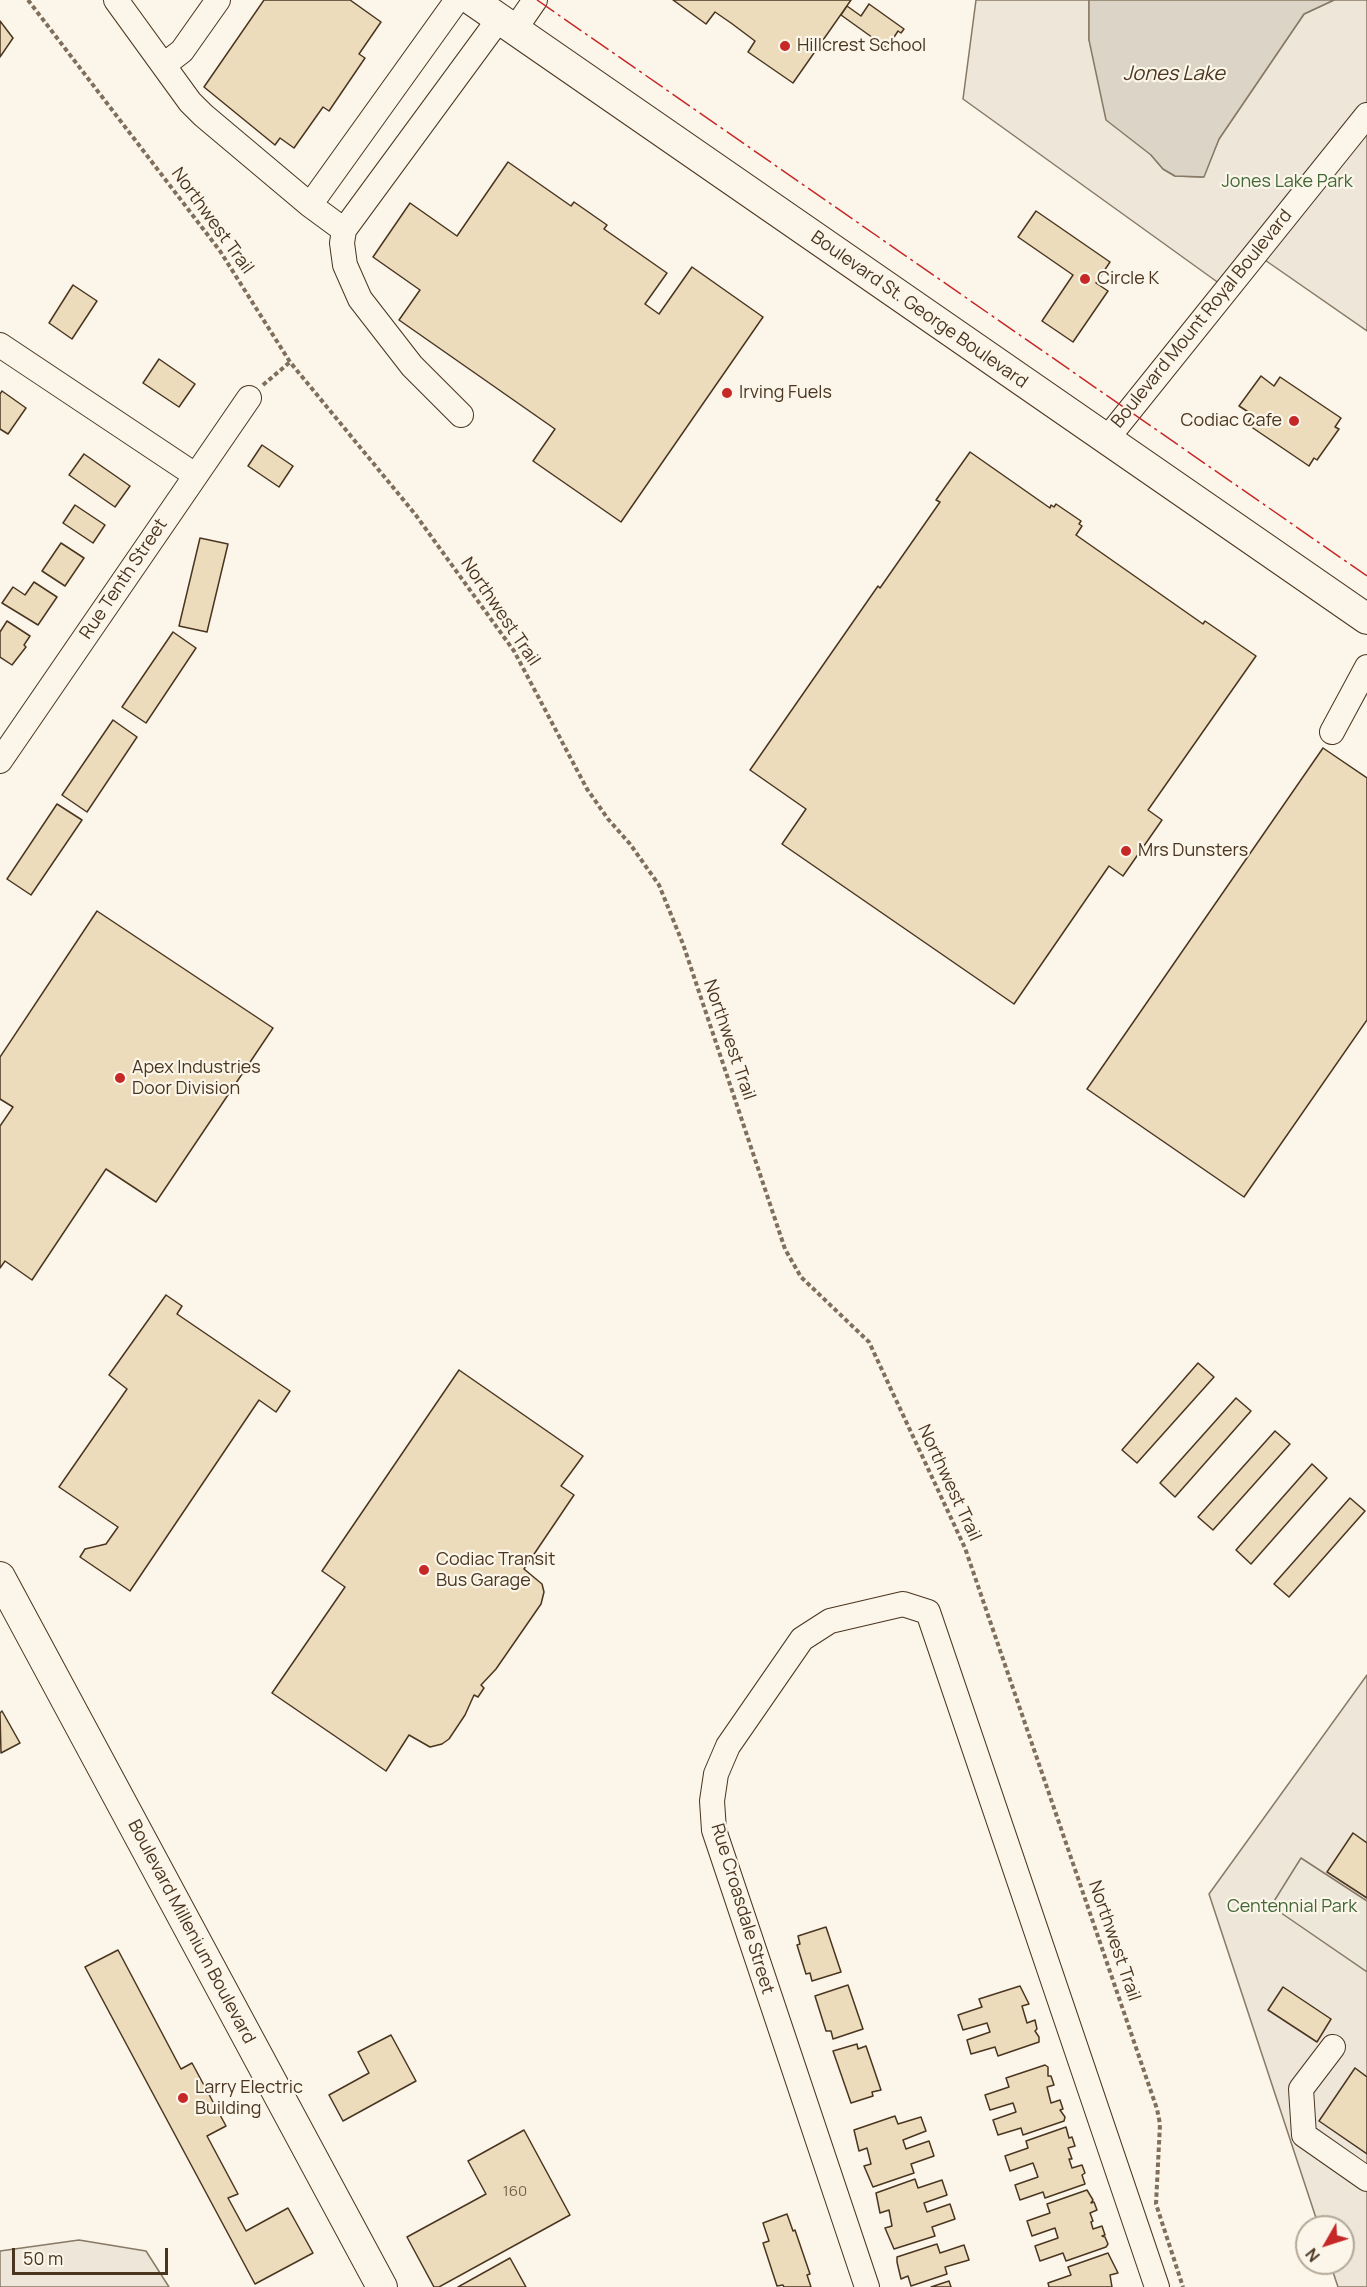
<!DOCTYPE html>
<html>
<head>
<meta charset="utf-8">
<style>
	body { margin:0 }
	#map { position:relative; width:1367px; height:2287px; overflow:hidden; background:#fbf6e9; font-family:Manrope,sans-serif }
	canvas { display:block }
	.north { position:absolute; left:1295px; top:2215px; width:60px; height:60px; box-sizing:border-box; background:#fbf6e9; border:2px solid #b4a999; border-radius:50%; rotate:231deg; font-size:16px; font-weight:700; line-height:24px; text-align:center; color:#4a3520 }
	.north::after { content:''; display:block; margin:auto; width:21px; height:27px; background:#c62828; clip-path:polygon(50% 0,100% 100%,50% 72%,0 100%) }
	.scale { position:absolute; left:12px; top:2248px; width:156px; height:27px; box-sizing:border-box; border:3px solid #4a3520; border-top:0; padding-left:8px; font-size:18px; line-height:21px; white-space:nowrap; color:#4a3520; -webkit-text-stroke:4px #fbf6e9; paint-order:stroke }
</style>
</head>
<body>
<div id="map">
<canvas width="1367" height="2287"></canvas>
<div class="north">N</div>
<div class="scale">50 m</div>
</div>
<script>
const context = document.querySelector('canvas').getContext('2d');
context.lineJoin = 'round';
function fill(path, color) { context.fillStyle = color; context.fill(path, 'evenodd'); }
const poly = rows => new Path2D(rows.map(r => 'M' + r).join(''));
function strokePath(path, color, width, dash) { context.strokeStyle = color; context.lineWidth = width; context.lineCap = dash ? 'butt' : 'round'; context.setLineDash(dash || []); context.stroke(path); }
function drawText(font, color, halo, rows, align = 'center') {
  context.font = font + ' Manrope,sans-serif'; context.lineWidth = 4.5; context.setLineDash([]); context.textBaseline = 'middle'; context.strokeStyle = halo; context.fillStyle = color; for (const [text, x, y, turn = 0] of rows) {
    context.save(); context.translate(x, y); context.rotate((+turn || 0) * Math.PI / 180); context.textAlign = isNaN(turn) ? turn : align; if (halo) context.strokeText(text, 0, 0); context.fillText(text, 0, 0); context.restore();
  }
}
const green = poly([
	[976,0,1089,0,1089,40,1151,155,1163,169,1175,176,1203,177,1219,139,1304,14,1334,0,1367,0,1367,331,1262,258,1234,294,963,99,976,0],
	[1367,1675,1367,2287,1338,2287,1330,2263,1343,2263,1343,2227,1319,2227,1209,1894,1367,1675],
	[79,2240,146,2251,169,2287,0,2287,0,2251,79,2240]
]);
const parking = poly([
	[1301,1858,1367,1901,1367,1972,1271,1906,1301,1858]
]);
const water = poly([
	[1089,0,1334,0,1304,14,1219,139,1204,177,1175,176,1163,169,1151,155,1106,120,1089,40,1089,0]
]);
const building = poly([
	[264,0,350,0,381,22,359,54,365,58,329,111,323,107,294,148,280,138,275,145,204,87,264,0],
	[673,0,851,0,793,83,748,52,755,41,731,23,715,12,706,24,673,0],
	[869,4,904,29,901,33,898,31,887,48,841,15,847,6,861,16,869,4],
	[0,21,13,38,0,57,0,21],
	[508,162,571,206,574,202,607,225,604,229,667,273,645,304,659,314,692,267,763,317,621,522,533,461,555,429,399,320,420,290,373,257,410,203,457,236,508,162],
	[1036,211,1110,262,1096,283,1108,291,1073,342,1042,321,1073,275,1018,237,1036,211],
	[73,285,97,301,72,339,49,323,73,285],
	[159,359,195,384,179,407,143,383,159,359],
	[1261,376,1274,386,1280,377,1341,418,1335,427,1339,429,1317,460,1314,458,1309,466,1247,424,1253,415,1239,406,1261,376],
	[2,391,26,408,8,434,0,429,0,394,2,391],
	[262,445,293,466,279,487,248,466,262,445],
	[970,452,1050,508,1051,505,1054,507,1056,504,1081,521,1079,524,1082,526,1076,535,1203,624,1205,621,1256,656,1148,810,1162,820,1123,876,1109,866,1014,1004,782,844,806,809,750,770,878,586,880,588,940,502,936,500,970,452],
	[84,454,130,486,115,507,69,475,84,454],
	[75,505,105,525,93,543,63,523,75,505],
	[200,538,228,544,207,632,179,626,200,538],
	[61,543,84,558,65,586,42,571,61,543],
	[34,582,57,597,38,625,2,603,13,587,25,595,34,582],
	[7,621,30,636,24,645,26,647,12,665,0,657,0,632,7,621],
	[173,632,196,648,146,723,122,707,173,632],
	[113,720,137,737,87,812,62,795,113,720],
	[1323,748,1367,778,1367,1020,1244,1197,1087,1089,1323,748],
	[57,804,82,820,31,895,7,879,57,804],
	[97,911,273,1028,156,1202,106,1169,32,1280,5,1261,0,1268,0,1126,13,1107,0,1099,0,1057,97,911],
	[166,1295,182,1306,177,1314,290,1391,276,1412,259,1400,130,1591,80,1557,85,1549,106,1544,118,1527,59,1487,127,1389,109,1375,166,1295],
	[1198,1363,1214,1377,1137,1463,1122,1450,1198,1363],
	[459,1370,583,1456,561,1486,574,1495,524,1569,542,1584,544,1592,541,1604,496,1669,481,1685,484,1688,478,1697,474,1695,465,1715,449,1739,442,1744,430,1747,409,1735,386,1771,272,1693,345,1587,322,1571,459,1370],
	[1236,1398,1251,1411,1175,1497,1160,1483,1236,1398],
	[1275,1431,1290,1444,1213,1530,1198,1517,1275,1431],
	[1312,1464,1327,1478,1251,1564,1236,1550,1312,1464],
	[1350,1498,1365,1511,1289,1597,1274,1584,1350,1498],
	[2,1711,20,1743,1,1753,0,1713,2,1711],
	[1353,1833,1367,1843,1367,1898,1327,1872,1353,1833],
	[826,1927,841,1972,812,1981,810,1973,806,1974,797,1945,800,1944,798,1936,826,1927],
	[118,1950,181,2069,192,2063,226,2126,207,2136,238,2194,228,2198,246,2231,288,2208,313,2253,255,2284,85,1967,118,1950],
	[848,1985,863,2029,833,2039,831,2031,826,2031,815,1996,848,1985],
	[1020,1986,1029,2004,1022,2006,1027,2023,1035,2020,1037,2029,1035,2031,1039,2037,1039,2042,998,2056,995,2047,971,2054,967,2040,990,2032,987,2023,963,2030,958,2015,982,2007,979,1999,1020,1986],
	[1283,1987,1331,2019,1317,2042,1268,2010,1283,1987],
	[391,2035,416,2081,343,2121,329,2095,369,2073,358,2052,391,2035],
	[857,2044,858,2049,866,2046,881,2090,872,2092,873,2096,851,2103,833,2051,857,2044],
	[1045,2065,1048,2067,1048,2076,1051,2076,1054,2085,1047,2087,1051,2103,1060,2100,1063,2109,1060,2110,1065,2117,1064,2121,1023,2135,1021,2128,998,2135,993,2120,1016,2112,1013,2103,990,2110,985,2095,1009,2087,1006,2078,1045,2065],
	[1355,2068,1367,2077,1367,2154,1319,2121,1355,2068],
	[895,2116,898,2124,921,2117,926,2131,903,2140,906,2149,929,2141,934,2156,911,2164,914,2173,873,2187,864,2166,871,2164,867,2148,859,2151,854,2130,895,2116],
	[1066,2127,1069,2138,1072,2137,1075,2146,1068,2148,1072,2159,1069,2159,1072,2168,1082,2165,1085,2173,1082,2175,1085,2184,1045,2198,1043,2192,1020,2200,1015,2185,1038,2177,1033,2163,1010,2171,1005,2156,1028,2148,1026,2141,1066,2127],
	[524,2130,570,2215,439,2287,434,2287,407,2237,486,2194,468,2161,524,2130],
	[915,2179,918,2188,942,2180,947,2195,924,2203,927,2212,950,2204,955,2219,932,2227,935,2236,894,2249,885,2228,892,2226,889,2210,880,2213,876,2193,915,2179],
	[1087,2190,1093,2200,1091,2203,1094,2202,1097,2210,1090,2213,1093,2221,1091,2222,1093,2229,1102,2226,1105,2235,1102,2236,1105,2237,1108,2244,1106,2247,1066,2261,1063,2253,1040,2261,1035,2246,1058,2238,1055,2228,1032,2236,1027,2221,1050,2213,1047,2204,1087,2190],
	[787,2214,793,2231,795,2230,810,2274,807,2275,811,2287,784,2287,783,2285,777,2286,763,2243,769,2241,763,2223,787,2214],
	[937,2244,940,2253,964,2245,969,2260,945,2267,947,2274,911,2286,908,2276,901,2279,897,2262,897,2257,937,2244],
	[1108,2253,1118,2273,1110,2275,1112,2287,1049,2287,1048,2283,1071,2275,1068,2267,1108,2253],
	[510,2258,526,2287,458,2287,510,2258],
	[949,2281,951,2287,931,2287,949,2281]
]);
const path = poly([
	[28,0,220,251,290,362,415,514,514,651,587,789,608,819,630,844,659,885,683,944,785,1249,801,1277,869,1342,965,1548,1157,2109,1160,2124,1156,2204,1183,2287],
	[263,385,290,362]
]);
const minor = poly([
	[116,0,190,102,203,115,310,205,457,0],
	[515,29,535,0],
	[164,65,182,51,218,0],
	[310,205,344,230,499,19],
	[344,230,342,243,345,265,360,299,412,366,461,415],
	[0,345,195,475],
	[1106,440,1367,115],
	[1332,732,1367,667],
	[0,761,249,398],
	[1333,2047,1301,2089,1304,2135,1367,2179],
	[867,2287,714,1830,712,1801,716,1774,728,1746,802,1639,830,1621,903,1604,928,1612,1157,2287]
]);
const major = poly([
	[472,0,1367,619],
	[0,1577,382,2287]
]);
const power = poly([
	[537,0,1367,576]
]);
const markers = [
	[785,46,6,"#c62828"],
	[1085,279,6,"#c62828"],
	[727,393,6,"#c62828"],
	[1294,421,6,"#c62828"],
	[1126,851,6,"#c62828"],
	[120,1078,6,"#c62828"],
	[424,1570,6,"#c62828"],
	[183,2098,6,"#c62828"]
];
const numberNames = [
	["160",515,2192]
];
const poiNames = [
	["Hillcrest School",797,46],
	["Circle K",1097,279],
	["Irving Fuels",739,393],
	["Codiac Cafe",1282,421,"right"],
	["Mrs Dunsters",1138,851],
	["Apex Industries",132,1068],
	["Door Division",132,1089],
	["Codiac Transit",436,1560],
	["Bus Garage",436,1581],
	["Larry Electric",195,2088],
	["Building",195,2109]
];
const parkNames = [
	["Jones Lake Park",1287,182],
	["Centennial Park",1292,1907]
];
const streetNames = [
	["Northwest Trail",212,221,54],
	["Boulevard St. George Boulevard",919,310,35],
	["Boulevard Mount Royal Boulevard",1202,319,-51],
	["Rue Tenth Street",124,579,-56],
	["Northwest Trail",500,612,56],
	["Northwest Trail",729,1040,71],
	["Northwest Trail",949,1483,65],
	["Rue Croasdale Street",742,1909,73],
	["Boulevard Millenium Boulevard",191,1932,62],
	["Northwest Trail",1114,1941,71]
];
const waterNames = [
	["Jones Lake",1174,74]
];
fill(green, '#ede6d9');
strokePath(green, '#887966', 1.5);
fill(parking, '#ede7d9');
strokePath(parking, '#887966', 1.5);
fill(water, '#dcd4c6');
strokePath(water, '#887966', 1.5);
fill(building, '#ecdcbc');
strokePath(building, '#4a3520', 1.5);
strokePath(minor, '#4a3520', 26);
strokePath(major, '#4a3520', 32);
strokePath(path, '#7f6f5c', 4, [4.5, 3]);
strokePath(minor, '#fbf6e9', 24);
strokePath(major, '#fbf6e9', 30);
strokePath(power, '#c62828', 1.5, [21, 4.5, 3, 4.5]);
for (const [x, y, r, color] of markers) { const dot = new Path2D(); dot.arc(x, y, r, 0, 2 * Math.PI); context.fillStyle = color; context.fill(dot); strokePath(dot, '#fbf6e9', 2); }
drawText('15px', '#725f47', null, numberNames);
drawText('18px', '#4a3520', '#fbf6e9', poiNames, 'left');
drawText('18px', '#436837', '#fbf6e9', parkNames);
drawText('18px', '#4a3520', '#fbf6e9', streetNames);
drawText('italic 20px', '#4a3520', '#fbf6e9', waterNames);
</script>
</body>
</html>
